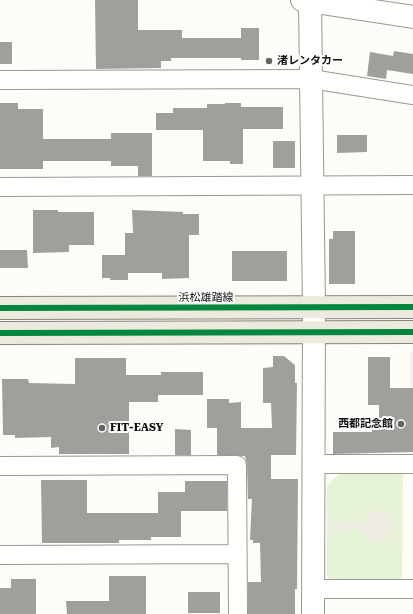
<!DOCTYPE html>
<html>
<head>
<meta charset="utf-8">
<style>
	body { margin:0 }
	canvas { display:block; background:#fdfcf7 }
</style>
</head>
<body>
<canvas width="413" height="614"></canvas>
<script>
const context = document.querySelector('canvas').getContext('2d');
context.lineJoin = 'round';
function fill(path, color) { context.fillStyle = color; context.fill(path, 'evenodd'); }
const poly = rows => new Path2D(rows.map(r => 'M' + r).join(''));
function strokePath(path, color, width, dash) { context.strokeStyle = color; context.lineWidth = width; context.lineCap = dash ? 'butt' : 'round'; context.setLineDash(dash || []); context.stroke(path); }
function drawText(font, color, halo, rows, align = 'center') {
  context.font = font + ' "Roboto Serif","Noto Sans JP",serif'; context.lineWidth = 4; context.setLineDash([]); context.textBaseline = 'middle'; context.strokeStyle = halo; context.fillStyle = color; for (const [text, x, y, turn = 0] of rows) {
    context.save(); context.translate(x, y); context.rotate((+turn || 0) * Math.PI / 180); context.textAlign = isNaN(turn) ? turn : align; if (halo) context.strokeText(text, 0, 0); context.fillText(text, 0, 0); context.restore();
  }
}
const industrial = poly([
	[410,352,413,352,413,457,409,457]
]);
const green = poly([
	[342,471,403,471,402,581,332,581,327,576,327,486]
]);
const plaza = poly([
	[374,511,382,511,390,515,394,522,394,526,392,534,386,540,378,542,370,540,367,538,363,530,336,530,334,534,330,536,329,531,327,531,327,522,329,521,330,517,334,519,336,523,363,523,367,515]
]);
const building = poly([
	[95,0,138,0,138,30,182,30,182,38,241,38,241,28,259,28,259,60,241,60,241,58,171,58,171,61,161,61,161,68,96,69],
	[0,42,12,42,12,64,0,64],
	[394,51,413,54,413,74,387,70,386,79,367,76,370,52,393,56],
	[0,103,18,103,18,109,43,109,43,139,111,139,111,133,152,133,152,176,138,176,138,166,111,166,111,161,43,161,43,169,0,169],
	[225,103,241,103,241,107,283,107,283,129,243,129,243,164,230,164,230,161,203,161,203,130,156,130,156,113,173,113,173,108,207,108,207,104,225,104],
	[337,135,367,135,367,152,337,153],
	[273,141,295,141,295,168,273,168],
	[33,210,58,210,58,212,94,212,94,245,69,245,69,252,33,253],
	[132,210,183,212,183,214,199,214,199,235,189,235,189,278,162,279,162,273,128,273,128,280,110,280,110,278,102,278,102,255,125,255,125,233,133,233],
	[333,231,355,231,355,284,329,284,329,239,333,239],
	[0,250,27,250,28,268,0,268],
	[232,251,287,251,287,281,232,281],
	[273,356,284,356,295,365,295,383,297,383,296,455,271,455,271,479,298,479,297,589,295,589,295,614,248,614,248,582,261,582,260,543,253,543,253,540,250,540,252,499,248,499,247,465,245,456,217,455,217,428,207,428,207,399,229,399,229,403,241,402,241,428,272,428,271,403,263,403,263,368,273,367],
	[368,357,390,357,390,388,413,388,413,452,333,454,333,432,372,432,372,430,379,430,379,405,368,405],
	[75,358,126,358,126,375,161,375,161,372,203,372,203,395,158,395,158,402,129,402,129,454,59,454,59,447,51,448,51,437,15,438,15,435,3,435,2,379,28,379,29,383,75,384],
	[175,429,191,430,191,455,175,455],
	[41,480,87,480,87,513,158,513,158,492,185,492,185,481,227,481,227,511,181,511,181,537,151,537,151,540,119,540,119,543,42,543],
	[109,576,146,576,146,614,67,614,66,601,109,601],
	[11,579,36,579,36,614,0,614,0,588,11,588],
	[188,592,220,592,220,613,188,613]
]);
const minor = poly([
	[0,80,311,79,413,95],
	[0,187,413,185],
	[314,464,413,464],
	[0,466,237,465,238,614],
	[0,555,237,554],
	[313,589,413,589]
]);
const tertiary = poly([
	[302,0,413,17],
	[310,1,314,308,313,614]
]);
const primary = poly([
	[0,308,413,307],
	[0,333,413,332]
]);
const cycleway = poly([
	[0,308,413,307],
	[0,333,413,332]
]);
const markers = [
	[269,61,4,"#646362"],
	[401,424,4,"#646362"],
	[102,428,4,"#646362"]
];
const poiNames = [
	["渚レンタカー",277,61],
	["西都記念館",393,424,"right"],
	["FIT-EASY",110,428]
];
const streetNames = [
	["浜松雄踏線",206,298]
];
fill(industrial, '#f5f0f3');
fill(green, '#e7f3d7');
fill(plaza, '#edebe2');
fill(building, '#a19f9c');
strokePath(minor, '#979795', 20);
strokePath(tertiary, '#979795', 24);
strokePath(primary, '#858482', 24);
strokePath(minor, '#fffffe', 18);
strokePath(tertiary, '#fffffe', 22);
strokePath(primary, '#ede9dc', 22);
strokePath(cycleway, '#00873e', 6);
for (const [x, y, r, color] of markers) { const dot = new Path2D(); dot.arc(x, y, r, 0, 2 * Math.PI); context.fillStyle = color; context.fill(dot); strokePath(dot, '#fff', 1.5); }
drawText('bold 11px', '#111', '#fff', poiNames, 'left');
drawText('11px', '#111', '#fff', streetNames);
</script>
</body>
</html>
